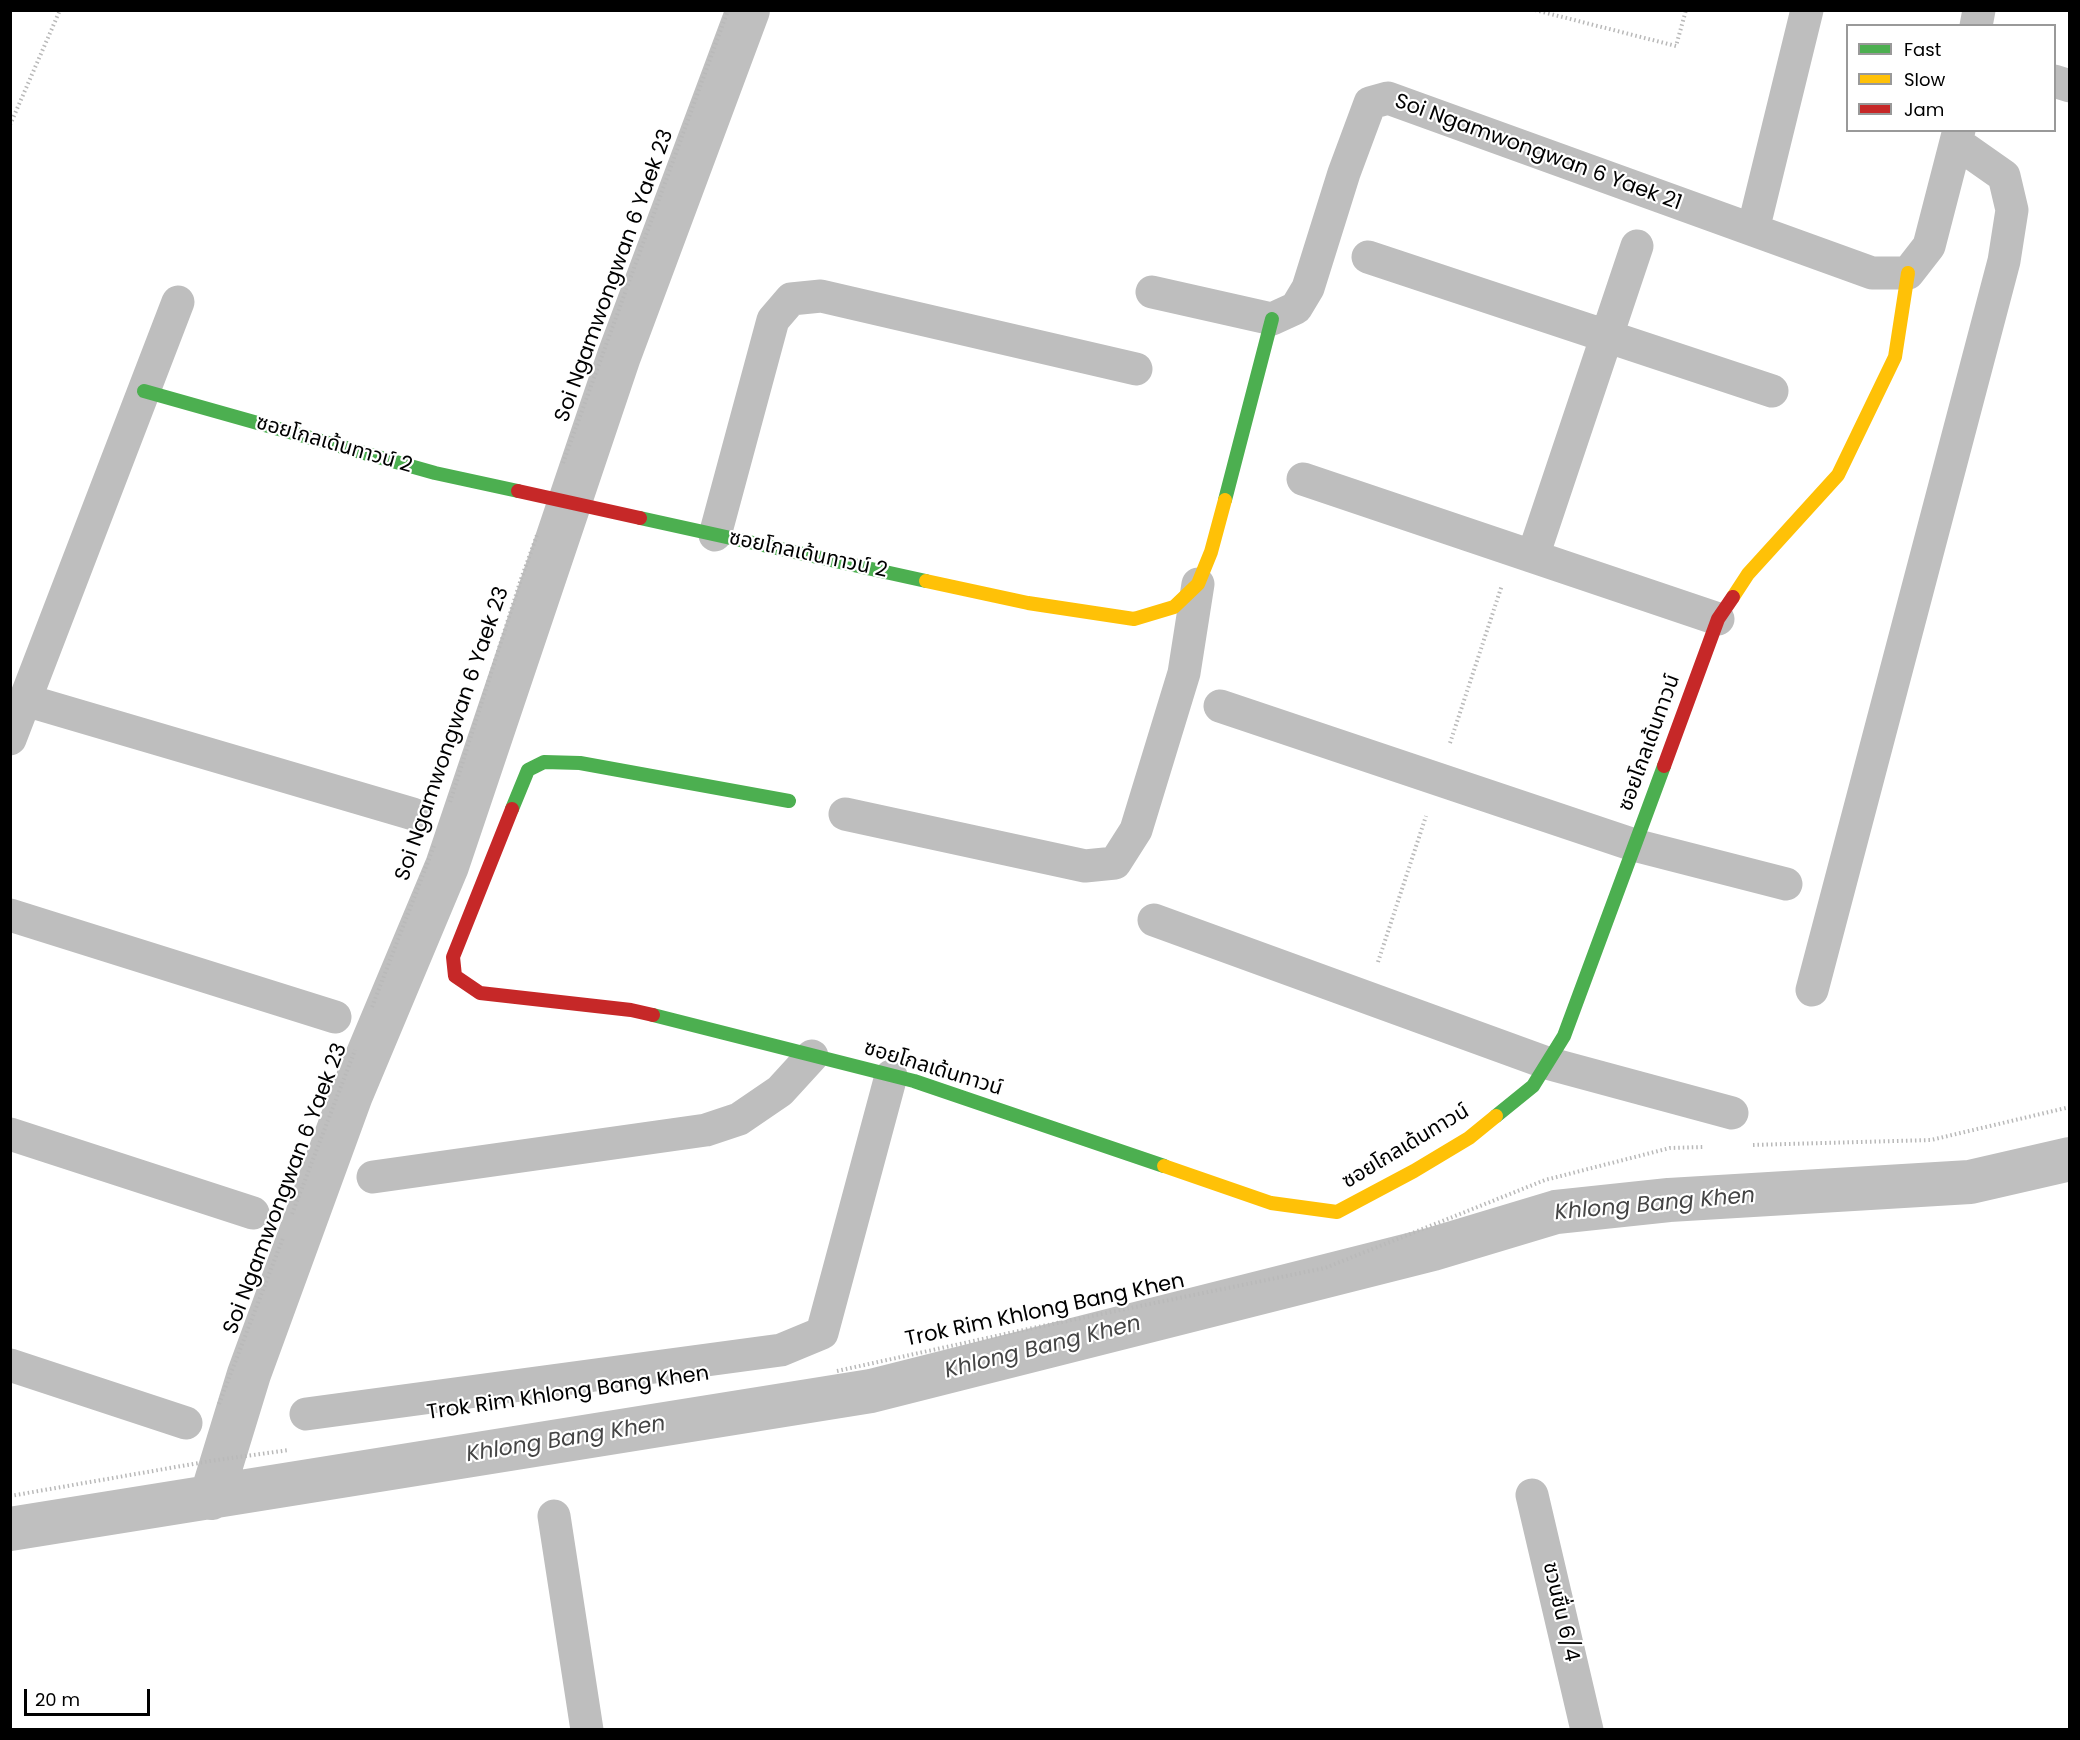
<!DOCTYPE html>
<html>
<head>
<meta charset="utf-8">
<style>
	body { margin:0 }
	#map { position:relative; width:2080px; height:1740px; overflow:hidden; background:#fff; font-family:Poppins,sans-serif }
	canvas { display:block }
	.frame { position:absolute; inset:0; border:12px solid #000; pointer-events:none }
	.legend { position:absolute; left:1846px; top:24px; width:210px; height:108px; box-sizing:border-box; background:#fff; border:2px solid #999; margin:0; padding:8px 10px; list-style:none; font-size:18px; color:#000 }
	.legend li { display:flex; align-items:center; gap:12px; height:30px }
	.legend b { width:30px; border:2px solid #999 }
	.scale { position:absolute; left:24px; top:1689px; width:126px; height:27px; box-sizing:border-box; border:3px solid #000; border-top:0; padding-left:8px; font-size:18px; line-height:21px; white-space:nowrap; color:#000; -webkit-text-stroke:4px #fff; paint-order:stroke }
</style>
</head>
<body>
<div id="map">
<canvas width="2080" height="1740"></canvas>
<div class="frame"></div>
<ul class="legend">
<li><b style="height:8px;background:#4caf50"></b>Fast</li>
<li><b style="height:8px;background:#ffc107"></b>Slow</li>
<li><b style="height:8px;background:#c62828"></b>Jam</li>
</ul>
<div class="scale">20 m</div>
</div>
<script>
const context = document.querySelector('canvas').getContext('2d');
context.lineJoin = 'round';
const poly = rows => new Path2D(rows.map(r => 'M' + r).join(''));
function strokePath(path, color, width, dash) { context.strokeStyle = color; context.lineWidth = width; context.lineCap = dash ? 'butt' : 'round'; context.setLineDash(dash || []); context.stroke(path); }
function drawText(font, color, halo, rows, align = 'center') {
  context.font = font + ' Poppins,"Noto Sans Thai",sans-serif'; context.lineWidth = 4.5; context.setLineDash([]); context.textBaseline = 'middle'; context.strokeStyle = halo; context.fillStyle = color; for (const [text, x, y, turn = 0] of rows) {
    context.save(); context.translate(x, y); context.rotate((+turn || 0) * Math.PI / 180); context.textAlign = isNaN(turn) ? turn : align; if (halo) context.strokeText(text, 0, 0); context.fillText(text, 0, 0); context.restore();
  }
}
const canal = poly([
	[211,1498,249,1374,351,1095,447,866,619,356,748,10],
	[10,1529,871,1391,1433,1249,1556,1212,1669,1200,1970,1182,2070,1159]
]);
const path = poly([
	[1535,10,1676,46,1686,10],
	[10,125,60,10],
	[563,463,728,10],
	[1450,743,1502,585],
	[450,802,521,579,537,535],
	[1378,962,1426,816],
	[372,1007,434,846],
	[1753,1145,1931,1140,2070,1107],
	[292,1214,355,1050],
	[837,1371,1028,1329,1325,1268,1545,1180,1670,1148,1704,1147],
	[219,1404,283,1238],
	[10,1496,210,1461,289,1450]
]);
const street = poly([
	[1976,26,1979,10],
	[2054,81,2070,86],
	[1753,230,1807,10],
	[1368,257,1772,391],
	[1152,292,1272,319,1296,308,1308,288,1344,173,1370,103,1388,98,1872,273,1908,273,1929,246,1959,130],
	[1303,479,1718,619],
	[715,535,773,320,791,299,821,296,1136,369],
	[1533,556,1637,246],
	[25,700,413,814],
	[1220,706,1634,845,1786,884],
	[10,739,178,302],
	[845,814,1085,866,1115,863,1136,830,1184,673,1198,584],
	[10,915,335,1017],
	[1154,920,1547,1063,1732,1113],
	[1812,990,2004,261,2012,210,2004,176,1957,143],
	[10,1134,253,1213],
	[373,1177,706,1130,739,1119,780,1091,812,1056],
	[10,1365,186,1423],
	[306,1414,781,1350,822,1333,891,1076],
	[1532,1495,1587,1730],
	[554,1516,587,1730]
]);
const fast = poly([
	[144,391,435,473,518,491],
	[1225,500,1272,319],
	[640,518,926,581],
	[512,809,528,770,544,762,580,763,789,801],
	[653,1015,914,1081,1164,1166],
	[1496,1116,1533,1086,1564,1036,1664,766]
]);
const slow = poly([
	[926,581,1028,603,1134,619,1174,607,1198,584,1211,552,1225,500],
	[1733,597,1748,574,1838,475,1895,357,1908,273],
	[1164,1166,1271,1203,1337,1212,1414,1171,1469,1138,1496,1116]
]);
const jam = poly([
	[1664,766,1718,619,1733,597],
	[512,809,453,957,455,976,480,993,631,1010,653,1015]
]);
const jamBridge = poly([
	[518,491,640,518]
]);
const streetNames = [
	["Soi Ngamwongwan 6 Yaek 21",1538,153,20],
	["Soi Ngamwongwan 6 Yaek 23",615,276,-70],
	["ซอยโกลเด้นทาวน์ 2",334,445,16],
	["ซอยโกลเด้นทาวน์ 2",808,555,12],
	["Soi Ngamwongwan 6 Yaek 23",453,734,-71],
	["ซอยโกลเด้นทาวน์",1650,743,-70],
	["ซอยโกลเด้นทาวน์",933,1069,17],
	["ซอยโกลเด้นทาวน์",1406,1147,-31],
	["Soi Ngamwongwan 6 Yaek 23",286,1189,-69],
	["Trok Rim Khlong Bang Khen",1045,1311,-12],
	["Trok Rim Khlong Bang Khen",568,1394,-8],
	["ชวนชื่น 6/4",1560,1612,77]
];
const waterNames = [
	["Khlong Bang Khen",1655,1205,-5],
	["Khlong Bang Khen",1043,1348,-14],
	["Khlong Bang Khen",566,1440,-9]
];
strokePath(canal, '#bfbfbf', 44);
strokePath(path, '#b9b9b9', 4, [1.5, 3]);
strokePath(street, '#bebebe', 33);
strokePath(fast, '#4caf50', 14);
strokePath(slow, '#ffc107', 14);
strokePath(jam, '#c62828', 14);
strokePath(jamBridge, '#c62828', 14);
drawText('21px', '#000', '#fff', streetNames);
drawText('italic 22px', '#444', '#fff', waterNames);
</script>
</body>
</html>
